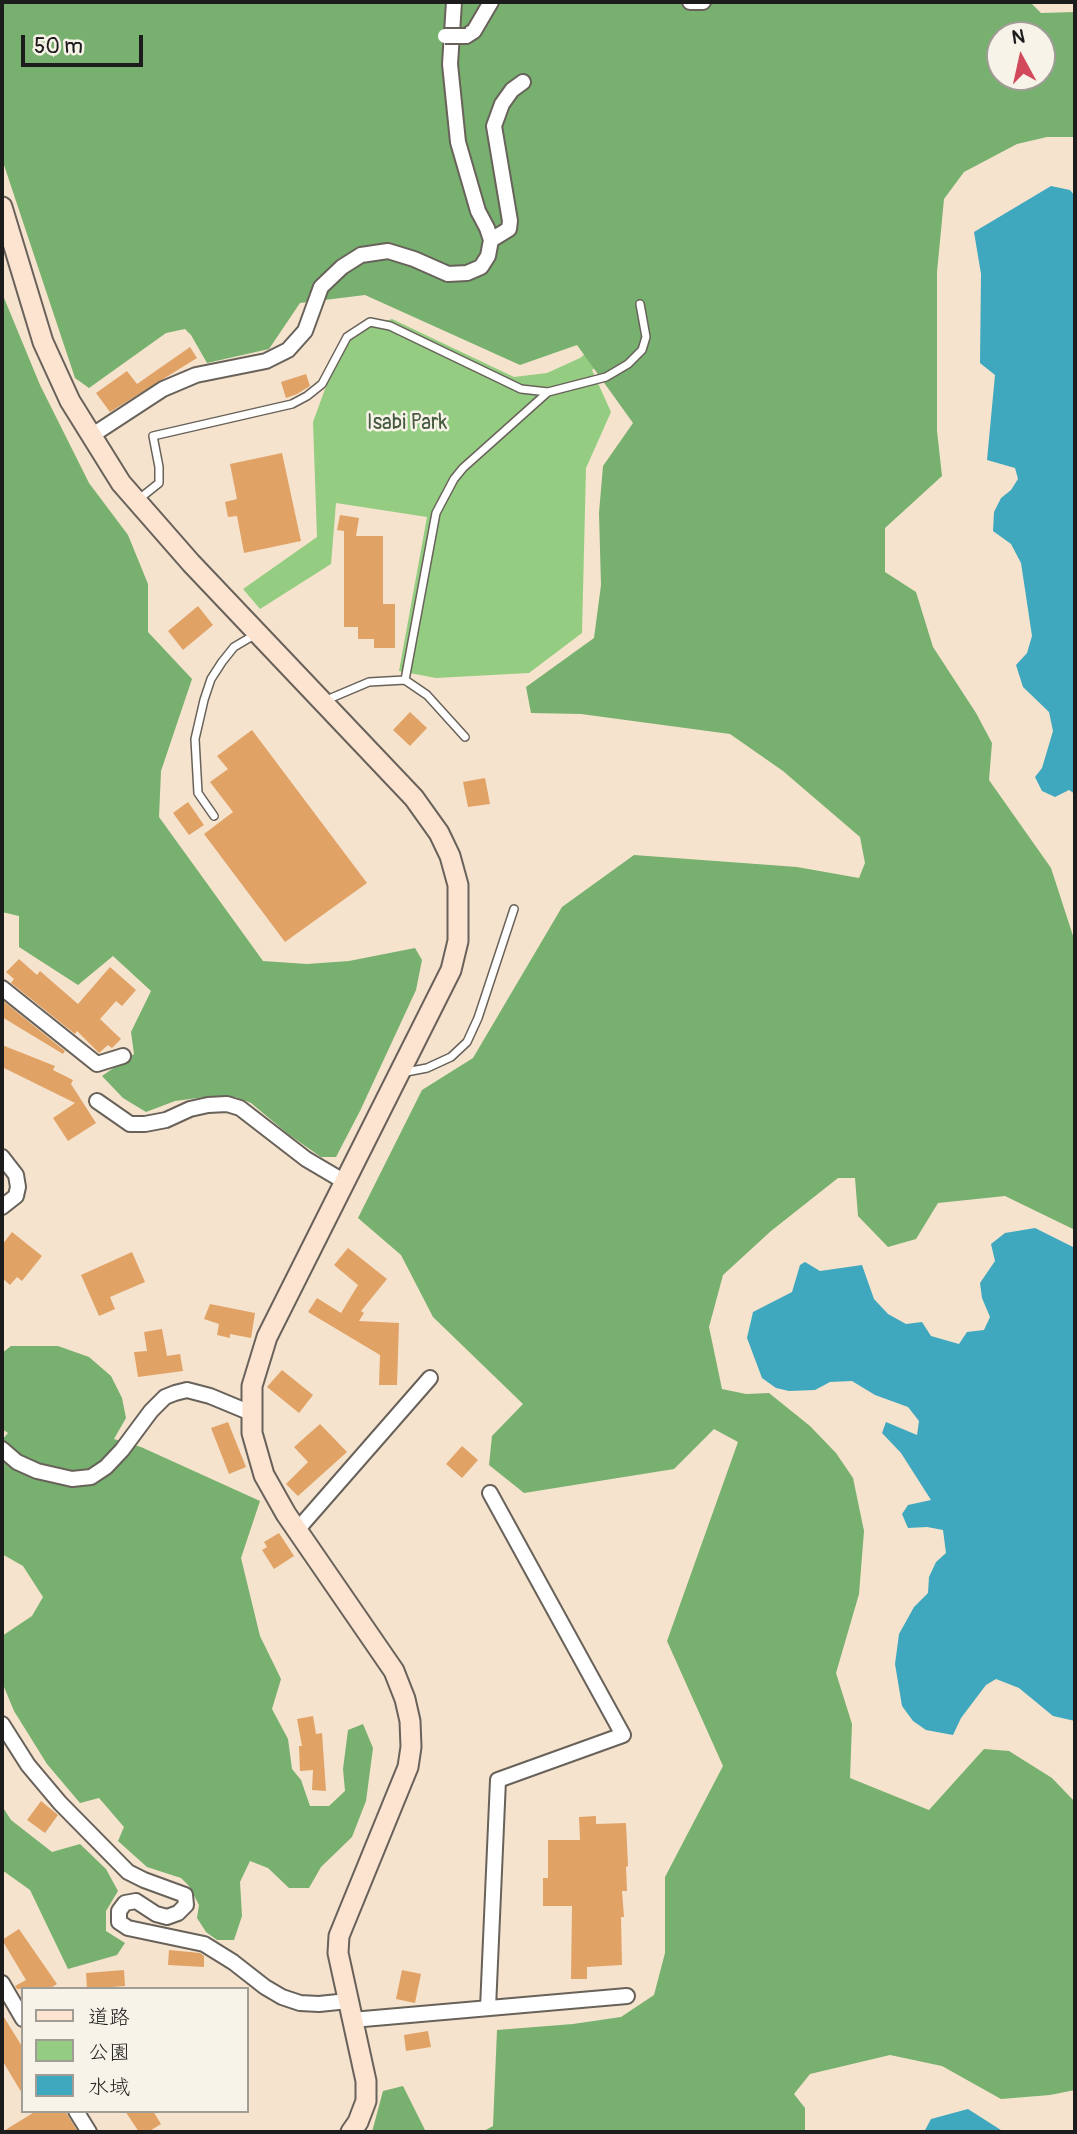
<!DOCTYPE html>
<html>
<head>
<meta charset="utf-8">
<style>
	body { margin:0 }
	#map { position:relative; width:1077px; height:2134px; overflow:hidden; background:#f5e3cd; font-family:Pangolin,"Klee One",sans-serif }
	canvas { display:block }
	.frame { position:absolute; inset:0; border:4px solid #1c1c1c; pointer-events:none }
	.legend { position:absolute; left:21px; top:1987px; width:228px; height:126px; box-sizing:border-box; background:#f7f3e8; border:2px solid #9f9d96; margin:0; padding:9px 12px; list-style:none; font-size:21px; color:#1c1c1c }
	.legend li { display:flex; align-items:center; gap:14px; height:35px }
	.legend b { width:35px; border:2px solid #9f9d96 }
	.north { position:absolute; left:986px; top:21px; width:70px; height:70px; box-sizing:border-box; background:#f7f3e8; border:2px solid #9f9d96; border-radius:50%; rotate:352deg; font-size:19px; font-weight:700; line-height:28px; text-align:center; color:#1c1c1c }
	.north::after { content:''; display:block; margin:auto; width:24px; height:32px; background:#d1495b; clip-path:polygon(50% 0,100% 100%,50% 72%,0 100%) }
	.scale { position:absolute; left:21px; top:35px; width:122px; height:32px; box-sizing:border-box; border:4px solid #1c1c1c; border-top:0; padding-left:9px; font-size:21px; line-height:24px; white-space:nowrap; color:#1c1c1c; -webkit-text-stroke:5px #f7f3e8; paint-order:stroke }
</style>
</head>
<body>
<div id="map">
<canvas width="1077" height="2134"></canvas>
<div class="frame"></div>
<ul class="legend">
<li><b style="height:9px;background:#fde4d1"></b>道路</li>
<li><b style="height:19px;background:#94cd81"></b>公園</li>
<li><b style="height:19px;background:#3fa8bf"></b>水域</li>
</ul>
<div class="north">N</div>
<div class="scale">50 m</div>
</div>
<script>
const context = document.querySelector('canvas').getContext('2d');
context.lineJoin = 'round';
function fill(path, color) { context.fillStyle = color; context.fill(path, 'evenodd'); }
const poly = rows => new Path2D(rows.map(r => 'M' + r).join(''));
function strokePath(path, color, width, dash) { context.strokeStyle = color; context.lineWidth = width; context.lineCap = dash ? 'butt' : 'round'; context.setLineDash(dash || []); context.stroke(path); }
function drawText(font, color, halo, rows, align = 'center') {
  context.font = font + ' Pangolin,sans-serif'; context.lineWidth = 5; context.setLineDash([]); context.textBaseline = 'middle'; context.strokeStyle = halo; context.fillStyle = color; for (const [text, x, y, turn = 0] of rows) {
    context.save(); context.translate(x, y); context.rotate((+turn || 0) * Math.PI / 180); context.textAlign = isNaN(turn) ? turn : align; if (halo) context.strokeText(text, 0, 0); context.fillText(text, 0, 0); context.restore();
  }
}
const green = poly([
	[392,319,514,377,547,373,580,358,595,346,616,352,592,370,611,412,586,468,582,633,529,673,436,678,399,671,427,517,336,503,331,564,260,609,243,589,317,537,313,422,332,370,348,342,364,328]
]);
const forest = poly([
	[2,2,1030,2,1041,13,1075,12,1075,137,1047,137,1017,144,964,172,944,199,937,272,937,431,942,476,885,528,885,572,916,592,933,647,976,713,992,743,989,780,1051,868,1075,942,1075,1230,1005,1196,938,1203,916,1239,888,1247,858,1216,855,1178,838,1178,771,1231,723,1275,709,1327,722,1389,746,1394,769,1393,810,1426,836,1453,853,1478,864,1531,859,1594,836,1673,852,1724,850,1778,929,1810,984,1749,1009,1751,1052,1778,1075,1802,1075,2090,1050,2095,1001,2099,942,2066,890,2055,810,2074,794,2094,805,2108,805,2132,482,2132,493,2126,497,2030,573,2024,621,2017,654,1995,665,1953,665,1877,723,1766,667,1641,738,1442,714,1429,674,1469,524,1493,489,1465,492,1436,523,1404,433,1317,401,1255,358,1218,422,1090,473,1058,562,907,634,855,797,867,859,878,865,863,860,837,783,771,730,734,581,714,531,713,526,687,594,638,601,585,599,513,603,466,633,423,577,345,520,365,365,295,300,303,269,349,207,363,191,335,185,329,166,333,89,388,75,378,2,159],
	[1000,35,1042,35,1042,77,1000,77],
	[2,293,40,385,89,483,128,535,148,584,148,632,192,679,161,771,159,817,263,961,307,964,349,961,415,948,422,960,416,990,360,1111,336,1157,321,1157,288,1134,251,1103,235,1097,205,1097,175,1101,146,1112,123,1098,102,1076,134,1054,131,1032,151,991,113,956,78,985,19,947,19,916,2,912],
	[11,1346,58,1346,89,1357,111,1376,122,1398,126,1418,114,1439,141,1447,260,1501,241,1558,260,1636,281,1679,272,1709,288,1739,292,1769,301,1780,310,1806,329,1806,345,1791,343,1769,348,1730,363,1724,373,1748,366,1801,352,1837,321,1867,309,1888,289,1888,268,1868,250,1861,240,1882,242,1916,234,1940,217,1940,206,1932,197,1918,199,1905,189,1886,181,1878,147,1867,118,1841,124,1827,99,1798,80,1803,47,1764,14,1711,2,1682,2,1636,32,1616,43,1597,23,1566,2,1554,2,1440,8,1433,2,1429,2,1353],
	[2,1806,11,1820,52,1852,80,1844,106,1869,118,1891,106,1911,106,1931,125,1943,117,1955,68,1969,30,1890,2,1870],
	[403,2086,426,2132,372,2132,383,2091]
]);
const water = poly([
	[1051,186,1070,190,1075,196,1075,794,1069,790,1055,797,1042,791,1035,777,1042,768,1053,731,1049,712,1023,687,1016,665,1027,653,1032,636,1021,563,1011,544,993,531,994,512,1001,498,1011,490,1018,479,1015,468,987,460,995,375,980,363,981,274,974,232],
	[1035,1228,1075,1248,1075,1721,1053,1716,1019,1688,996,1679,986,1685,961,1718,953,1735,926,1730,913,1721,902,1706,895,1664,899,1634,914,1607,928,1593,929,1577,936,1562,946,1553,943,1530,927,1527,908,1528,902,1514,908,1505,931,1500,901,1453,882,1433,886,1422,917,1435,919,1421,908,1407,875,1395,852,1381,830,1382,815,1390,789,1391,776,1388,762,1378,747,1338,753,1312,792,1292,800,1265,805,1262,820,1271,862,1265,874,1299,888,1314,906,1324,922,1322,931,1336,959,1344,967,1332,984,1330,990,1317,982,1298,980,1283,995,1261,991,1244,1005,1233],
	[968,2109,1004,2132,924,2132,931,2119]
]);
const building = poly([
	[190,347,197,358,110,412,96,393,127,371,137,384],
	[306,374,310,386,297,394,286,398,281,382],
	[282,453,301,541,244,553,237,516,228,517,225,502,237,499,230,464],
	[340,515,359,518,356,536,383,536,383,604,395,604,395,648,374,648,374,639,358,639,358,627,344,627,344,531,337,530],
	[198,606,213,625,183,650,168,631],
	[410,712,427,728,410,746,393,730],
	[252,730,367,883,285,942,204,834,233,812,210,782,228,769,217,756],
	[485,778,490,804,468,807,463,782],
	[188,802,204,825,189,835,173,813],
	[19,959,37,975,40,971,78,1004,110,967,136,990,122,1006,116,1001,100,1019,121,1039,112,1048,108,1045,99,1053,77,1031,75,1034,11,983,14,979,6,972],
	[2,1000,65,1051,63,1054,2,1017],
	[2,1045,55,1066,53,1070,73,1080,71,1084,96,1123,68,1141,53,1118,75,1103,2,1067],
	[12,1232,42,1256,22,1281,17,1277,10,1285,2,1278,2,1245],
	[348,1248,387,1279,361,1311,364,1313,359,1321,399,1323,397,1385,379,1385,380,1355,308,1312,317,1298,341,1313,358,1285,334,1265],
	[132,1252,145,1282,110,1297,115,1309,99,1316,81,1275],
	[210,1304,255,1313,251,1338,230,1334,230,1338,217,1335,219,1324,204,1319],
	[162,1329,167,1356,180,1354,183,1371,138,1377,134,1352,147,1351,144,1332],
	[282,1370,313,1395,299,1413,267,1387],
	[228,1422,246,1467,229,1474,211,1428],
	[320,1424,347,1452,298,1496,286,1484,308,1462,294,1447],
	[462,1446,478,1460,462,1478,446,1464],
	[279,1533,294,1556,274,1569,262,1550,267,1547,264,1542],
	[313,1716,316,1734,322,1733,326,1791,312,1790,313,1770,300,1771,299,1746,302,1746,297,1719],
	[41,1801,58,1815,45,1833,27,1820],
	[596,1816,596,1824,626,1823,628,1866,626,1867,627,1891,622,1891,624,1917,621,1917,622,1965,587,1967,587,1979,571,1979,572,1906,543,1906,543,1878,548,1878,548,1840,580,1840,579,1817],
	[19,1929,57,1984,49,1989,17,1989,15,1986,26,1980,2,1940],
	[169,1950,200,1953,204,1956,204,1967,168,1965],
	[124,1970,125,1986,87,1989,86,1973],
	[402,1970,421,1974,415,2003,396,1999],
	[2,2014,23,2048,23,2095,2,2060],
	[428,2031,431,2047,406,2051,404,2035],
	[36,2111,65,2111,78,2132,2,2132],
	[125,2111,153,2111,161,2124,148,2132,139,2132]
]);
const lane = poly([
	[139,499,159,483,159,467,153,436,292,404,307,396,322,384,347,337,370,322,390,326,521,389,548,392],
	[405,680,436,513,454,479,463,468,548,392,606,377,628,364,642,350,646,337,640,304],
	[324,701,369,682,405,680,427,695,465,737],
	[214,816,198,793,195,739,204,700,211,679,222,662,234,647,256,634],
	[401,1073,427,1068,451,1057,467,1042,478,1018,514,909]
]);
const street = poly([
	[690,2,703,2],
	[466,36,474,31,491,2],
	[491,240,509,229,510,221,494,126,502,104,512,90,523,82],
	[91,436,163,389,196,375,266,361,288,350,305,331,321,287,342,267,361,255,388,251,414,259,448,274,467,273,481,267,488,256,491,240,487,228,478,211,458,142,450,64,454,2],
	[2,988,97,1064,123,1056],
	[97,1101,130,1124,145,1124,166,1120,190,1109,208,1105,227,1104,240,1108,306,1159,345,1182],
	[2,1157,16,1175,18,1187,16,1196,2,1207],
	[2,1449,17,1462,37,1471,72,1479,91,1477,106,1467,122,1450,151,1411,165,1397,175,1393,187,1390,210,1396,251,1413],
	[298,1529,430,1378],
	[2,1724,28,1765,60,1803,128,1872,144,1880,185,1895,186,1905,178,1913,167,1917,156,1914,136,1901,125,1903,119,1911,119,1922,128,1928,204,1944,233,1962,265,1987,282,1997,300,2003,319,2004,348,2001],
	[2,1983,23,2019],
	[488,2008,498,1780,623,1735,490,1493],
	[352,2020,627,1996],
	[76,2111,89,2132]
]);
const secondary = poly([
	[2,207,43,342,70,401,121,483,191,563,414,798,439,833,450,856,458,885,458,941,451,970,267,1337,252,1386,252,1433,264,1475,286,1514,394,1671,405,1699,410,1721,411,1747,408,1767,339,1936,338,1953,366,2081,366,2101,358,2122,351,2132]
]);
const streetBridge = poly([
	[445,36,466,36]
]);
const parkNames = [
	["Isabi Park",407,424]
];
fill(green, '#94cd81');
fill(forest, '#77b06f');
fill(water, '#3fa8bf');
fill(building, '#e1a266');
strokePath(lane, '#68625a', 10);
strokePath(street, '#68625a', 18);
strokePath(secondary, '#68625a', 23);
strokePath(lane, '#fff', 7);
strokePath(street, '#fff', 14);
strokePath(secondary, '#fde4d1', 19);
strokePath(streetBridge, '#68625a', 18, []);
strokePath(streetBridge, '#fff', 14);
drawText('21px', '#465a3f', '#f7f3e8', parkNames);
</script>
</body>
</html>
